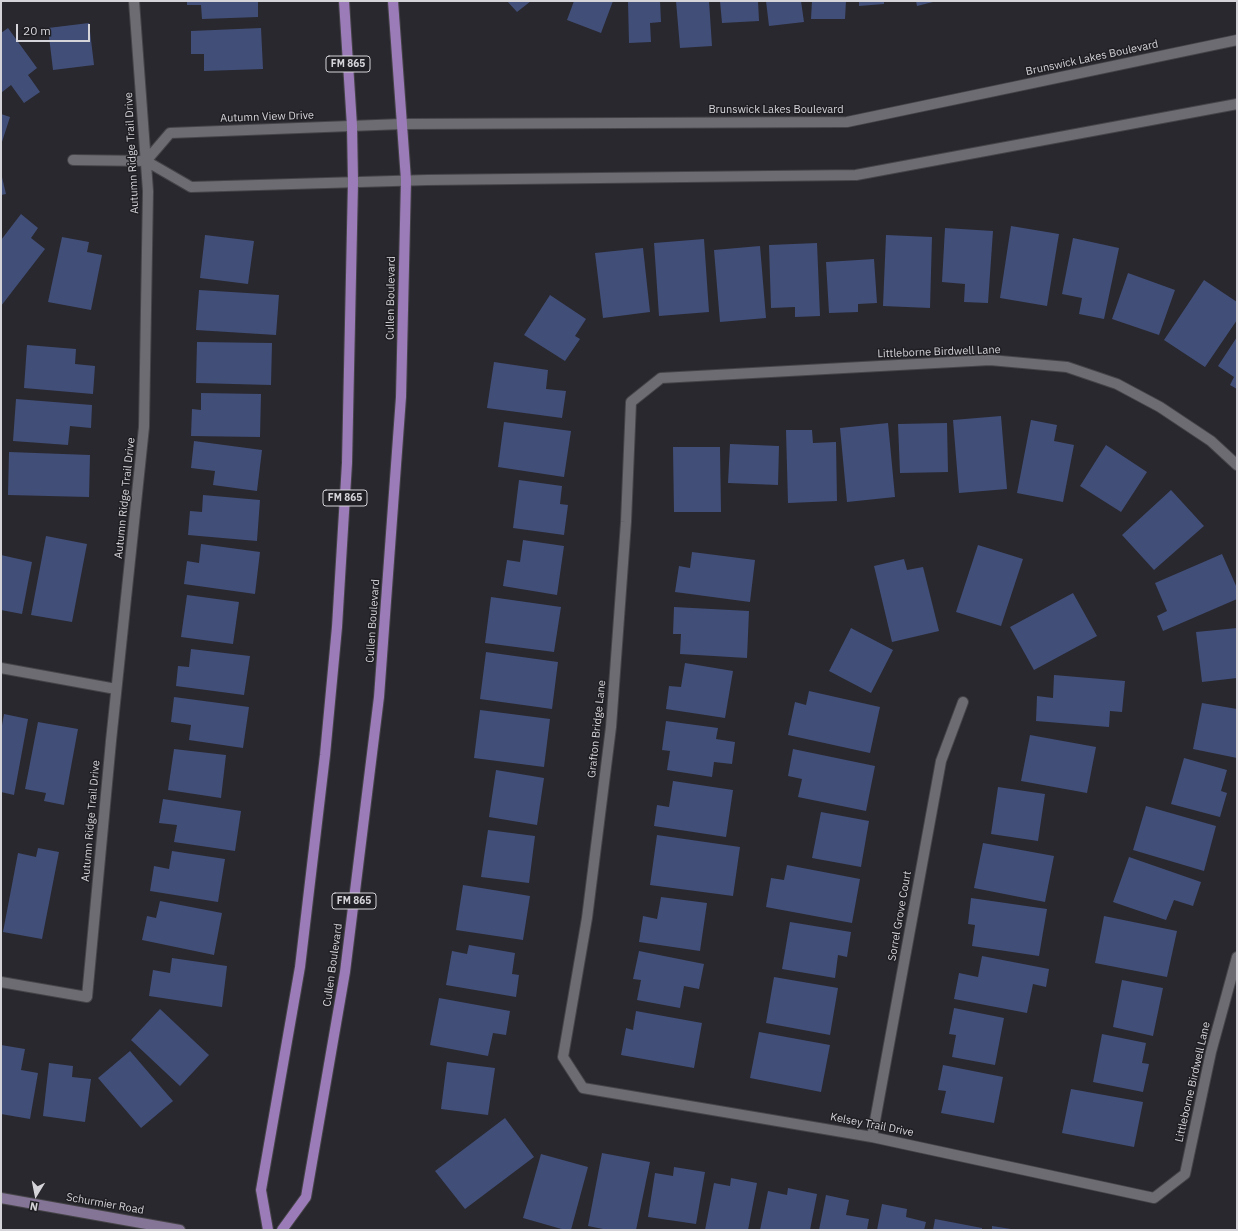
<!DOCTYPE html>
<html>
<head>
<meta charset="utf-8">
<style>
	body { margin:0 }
	#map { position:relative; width:1238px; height:1231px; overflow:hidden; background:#29282e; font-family:"IBM Plex Sans",sans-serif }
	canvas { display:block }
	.frame { position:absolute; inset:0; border:2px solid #d5d4d8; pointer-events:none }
	.north { position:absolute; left:16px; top:1175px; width:40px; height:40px; -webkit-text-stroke:3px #1f1f24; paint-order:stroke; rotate:190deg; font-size:11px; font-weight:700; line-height:16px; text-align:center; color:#d5d4d8 }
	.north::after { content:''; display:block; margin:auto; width:14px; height:18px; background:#d5d4d8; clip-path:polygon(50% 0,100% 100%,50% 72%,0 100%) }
	.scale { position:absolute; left:16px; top:24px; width:74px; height:18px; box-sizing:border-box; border:2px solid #d5d4d8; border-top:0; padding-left:5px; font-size:12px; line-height:14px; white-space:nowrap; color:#d5d4d8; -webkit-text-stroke:3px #1f1f24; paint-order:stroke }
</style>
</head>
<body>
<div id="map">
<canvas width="1238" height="1231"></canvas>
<div class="frame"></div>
<div class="north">N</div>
<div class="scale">20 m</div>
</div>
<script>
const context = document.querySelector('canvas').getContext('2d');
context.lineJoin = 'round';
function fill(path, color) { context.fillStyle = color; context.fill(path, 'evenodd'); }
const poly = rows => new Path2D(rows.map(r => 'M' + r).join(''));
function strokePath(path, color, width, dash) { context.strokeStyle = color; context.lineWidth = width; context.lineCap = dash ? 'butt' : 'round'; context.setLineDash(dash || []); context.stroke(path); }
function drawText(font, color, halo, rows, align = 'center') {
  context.font = font + ' "IBM Plex Sans",sans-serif'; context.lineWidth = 3; context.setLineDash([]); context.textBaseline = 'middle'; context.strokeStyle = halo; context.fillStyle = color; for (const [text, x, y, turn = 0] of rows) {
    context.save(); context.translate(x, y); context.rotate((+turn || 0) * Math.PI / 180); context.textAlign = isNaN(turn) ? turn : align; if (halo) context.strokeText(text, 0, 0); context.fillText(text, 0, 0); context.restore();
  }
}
const building = poly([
	[187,1,258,1,258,17,202,19,201,5,187,5],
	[507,1,531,1,517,12],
	[574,1,613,1,601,33,567,20],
	[628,1,660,1,661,22,650,23,651,42,629,43],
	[676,1,709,1,712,46,680,48],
	[720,1,758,1,759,21,722,23],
	[766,1,801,1,804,22,769,26],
	[812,1,846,1,845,19,811,19],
	[859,1,884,1,884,4,859,6],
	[916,1,933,1,933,2,917,6],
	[89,23,94,65,53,70,48,28],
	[8,28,37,68,28,75,40,92,24,103,11,85,1,93,1,33],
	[261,28,263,69,204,71,204,54,191,54,191,31],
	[1,114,10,117,1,145],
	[1,173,6,194,1,195],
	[21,214,38,228,31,238,45,249,1,306,1,240],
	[1011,226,1059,234,1047,306,1000,298],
	[945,228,993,231,988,303,964,302,965,284,942,282],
	[205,235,254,241,248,284,200,278],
	[886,235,932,237,930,308,883,306],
	[62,237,89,242,87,252,102,255,91,310,48,302],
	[1073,238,1119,248,1104,319,1079,314,1082,298,1062,294],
	[704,239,709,312,659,316,654,243],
	[817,243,820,316,795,317,795,307,771,308,769,245],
	[760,246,766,318,720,322,714,250],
	[643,248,650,312,603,318,595,253],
	[874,259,877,303,858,304,858,312,829,313,826,262],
	[1128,273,1175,290,1159,335,1112,319],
	[1204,280,1237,302,1237,320,1205,367,1164,340],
	[199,290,279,295,276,335,196,330],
	[550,295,586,319,575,336,580,339,565,361,524,335],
	[1237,337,1237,389,1230,385,1234,377,1218,366],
	[197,342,272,343,271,385,196,383],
	[27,345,76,349,75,364,95,366,93,394,24,388],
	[494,362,548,370,546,389,566,391,562,418,487,408],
	[201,393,261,394,260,437,191,436,192,409,201,410],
	[16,399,92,405,91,428,70,426,68,445,13,441],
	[1001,416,1007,489,959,493,953,420],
	[1031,420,1057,425,1054,441,1074,445,1063,502,1017,493],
	[504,422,571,431,564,477,498,467],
	[888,423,895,497,847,502,840,428],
	[947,423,948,472,900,473,898,424],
	[786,430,812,430,813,443,836,442,837,501,788,503],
	[194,441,262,450,257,491,213,485,215,471,191,468],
	[730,444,779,446,778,485,728,483],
	[1106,445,1147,472,1121,512,1080,486],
	[673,447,720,447,721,512,674,512],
	[9,452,90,455,89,497,8,495],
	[519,480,562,486,560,504,568,505,564,535,513,528],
	[1171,490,1204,526,1154,570,1122,535],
	[203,495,260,500,257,541,188,535,190,511,202,512],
	[46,536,87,544,72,622,31,615],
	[523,540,564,546,557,595,503,586,507,560,520,562],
	[201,544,260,552,255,594,184,584,187,561,199,563],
	[978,545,1023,559,1001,626,956,612],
	[692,552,755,560,750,602,675,592,679,566,690,568],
	[1222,554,1237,588,1237,599,1163,631,1157,616,1167,611,1155,583],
	[1,555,32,562,22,614,1,610],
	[904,559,907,570,923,567,939,631,892,642,874,566],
	[1073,593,1097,636,1034,670,1010,627],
	[187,595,239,602,233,644,181,637],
	[491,597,561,607,554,652,485,643],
	[674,607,749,611,747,658,680,654,681,634,673,634],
	[851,628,893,650,871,693,829,671],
	[1237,628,1237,678,1202,682,1196,632],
	[191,649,250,656,244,695,176,686,178,666,189,667],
	[486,652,558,662,552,709,480,699],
	[685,663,733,671,725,718,666,709,669,686,681,687],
	[1054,675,1125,681,1122,712,1110,711,1109,727,1036,721,1037,696,1053,698],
	[809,691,880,707,870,753,788,735,795,702,806,705],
	[174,697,249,707,243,748,189,740,191,725,171,722],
	[1202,703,1237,709,1237,758,1193,749],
	[480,710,550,719,544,767,474,758],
	[4,714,28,719,14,795,1,792,1,731],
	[666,721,718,728,716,739,735,742,732,764,714,762,712,777,667,770,670,751,662,750],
	[38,722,78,729,64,805,44,801,46,793,25,789],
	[1030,735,1096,747,1087,793,1021,781],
	[174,749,226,755,221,798,168,790],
	[793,749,875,766,866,811,798,797,802,779,788,776],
	[1184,758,1227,770,1221,791,1227,793,1220,817,1171,804],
	[496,770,544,778,537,825,489,817],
	[673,781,733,790,726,837,654,826,657,805,669,807],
	[998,787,1045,794,1038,841,991,834],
	[163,799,241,811,235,851,174,842,177,825,159,823],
	[1146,806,1216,826,1204,871,1133,850],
	[821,812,869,821,861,867,812,858],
	[488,830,535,836,529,883,481,877],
	[657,835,740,847,733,896,650,885],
	[983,843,1054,856,1045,902,974,888],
	[38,848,59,852,42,939,3,932,18,853,36,857],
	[172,851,225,859,218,902,150,891,154,866,169,869],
	[1129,857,1201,882,1193,906,1174,900,1166,920,1113,902],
	[787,865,860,879,852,923,766,907,771,878,784,880],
	[463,885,530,896,523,940,456,930],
	[661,897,707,903,700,951,639,942,643,916,657,919],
	[971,898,1047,909,1039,956,972,946,975,925,968,924],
	[160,901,222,913,214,955,142,940,147,916,156,918],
	[1104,916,1177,931,1167,977,1095,963],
	[790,922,851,932,847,957,838,955,835,978,782,969],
	[469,945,515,953,512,974,519,975,516,997,446,985,452,951,467,954],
	[639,951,704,964,699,989,684,986,680,1008,637,1000,641,980,633,979],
	[982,956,1049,969,1046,987,1033,984,1027,1013,954,999,959,973,978,977],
	[172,958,227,966,222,1007,149,996,153,970,170,973],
	[774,977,838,988,830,1035,766,1023],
	[1122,980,1163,988,1153,1036,1113,1027],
	[439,998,510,1011,506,1035,493,1033,488,1056,430,1045],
	[954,1008,1004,1018,995,1065,952,1057,956,1035,949,1034],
	[160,1009,209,1055,180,1086,131,1040],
	[636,1011,702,1023,694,1068,621,1055,626,1028,633,1030],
	[759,1032,830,1045,821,1092,750,1078],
	[1102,1034,1146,1043,1142,1063,1149,1064,1143,1092,1093,1082],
	[1,1045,25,1049,21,1070,38,1073,30,1119,1,1114],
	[130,1051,173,1101,141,1128,98,1078],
	[447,1062,495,1068,488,1115,441,1109],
	[49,1063,73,1066,72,1077,91,1079,85,1122,43,1116],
	[943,1065,1003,1077,994,1123,941,1113,946,1091,938,1090],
	[1071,1089,1143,1102,1134,1147,1062,1133],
	[505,1118,534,1157,465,1209,435,1171],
	[602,1153,650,1162,636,1230,608,1230,588,1226],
	[541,1154,588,1167,571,1230,565,1230,523,1218],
	[674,1167,705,1172,696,1224,648,1217,655,1173,673,1176],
	[731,1178,757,1183,748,1230,705,1230,714,1183,730,1186],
	[788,1188,817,1194,810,1230,760,1230,768,1191,787,1195],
	[826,1195,849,1200,846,1215,869,1219,867,1230,819,1230],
	[882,1204,907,1209,906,1217,926,1222,924,1230,877,1230],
	[935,1219,982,1228,982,1230,933,1230],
	[992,1226,1011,1229,1011,1230,992,1230]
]);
const street = poly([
	[73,160,146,161,191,187,427,180,856,175,1237,104],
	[146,161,170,133,402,124,847,122,1237,40],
	[1237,465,1211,441,1160,407,1117,384,1067,367,990,360,661,378,631,402,626,522,611,727,587,918,563,1057,583,1088,872,1137,1154,1198,1185,1174,1211,1052,1237,957],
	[1,668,116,689],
	[1,982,87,997,111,741,144,427,148,191,134,1],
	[872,1137,941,761,963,702]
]);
const secondary = poly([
	[1,1198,180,1230]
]);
const primary = poly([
	[268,1230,261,1190,300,967,325,755,337,627,347,463,353,182,352,126,344,1],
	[282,1230,306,1197,345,972,379,697,401,397,406,180,393,1]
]);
const shields = [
	[348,64,44],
	[345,498,44],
	[354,901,44]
];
const shieldNames = [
	["FM 865",348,64],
	["FM 865",345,498],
	["FM 865",354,901]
];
const streetNames = [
	["Brunswick Lakes Boulevard",1092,58,-12],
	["Brunswick Lakes Boulevard",776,110],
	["Autumn View Drive",267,117,-2],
	["Autumn Ridge Trail Drive",132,153,-93],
	["Cullen Boulevard",391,298,-89],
	["Littleborne Birdwell Lane",939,352,-2],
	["Autumn Ridge Trail Drive",125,498,-84],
	["Cullen Boulevard",373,621,-86],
	["Grafton Bridge Lane",597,729,-84],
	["Autumn Ridge Trail Drive",91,821,-85],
	["Sorrel Grove Court",900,916,-80],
	["Cullen Boulevard",333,965,-82],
	["Littleborne Birdwell Lane",1193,1082,-77],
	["Kelsey Trail Drive",872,1125,11],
	["Schurmier Road",105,1204,10]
];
fill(building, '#414e78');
strokePath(street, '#454448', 12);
strokePath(secondary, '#454448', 12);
strokePath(primary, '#454448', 12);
strokePath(street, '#6c6c72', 10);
strokePath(secondary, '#847495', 10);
strokePath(primary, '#9c7bb9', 10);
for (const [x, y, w] of shields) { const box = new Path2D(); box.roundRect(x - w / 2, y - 8, w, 16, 3); context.fillStyle = '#1f1f24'; context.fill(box); strokePath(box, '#d5d4d8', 1); }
drawText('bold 10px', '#d5d4d8', null, shieldNames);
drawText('11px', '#d5d4d8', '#1f1f24', streetNames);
</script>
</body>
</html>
